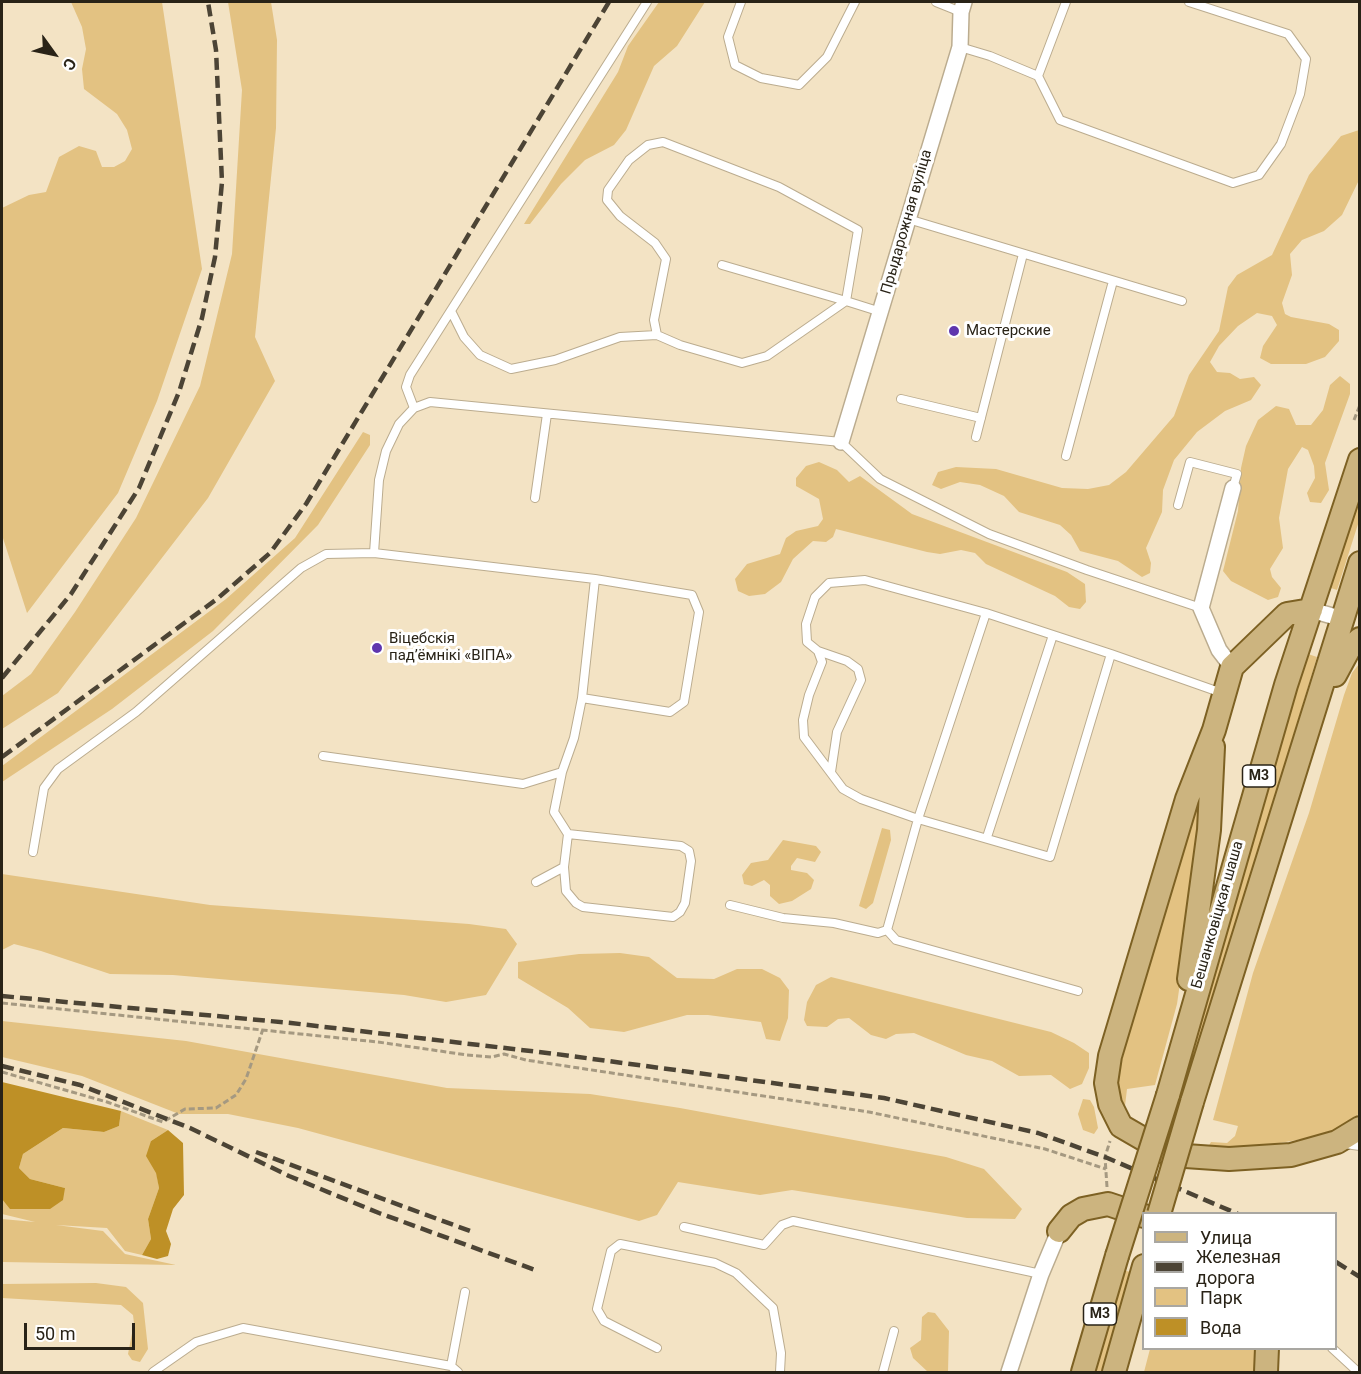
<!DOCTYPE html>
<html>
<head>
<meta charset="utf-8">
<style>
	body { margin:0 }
	#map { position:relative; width:1361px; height:1374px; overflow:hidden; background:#f3e3c4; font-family:Roboto,sans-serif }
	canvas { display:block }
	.frame { position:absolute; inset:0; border:3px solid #292317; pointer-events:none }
	.legend { position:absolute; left:1142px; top:1212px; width:195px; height:138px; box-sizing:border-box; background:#fff; border:2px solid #a9a7a2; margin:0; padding:8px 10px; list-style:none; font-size:18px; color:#292317 }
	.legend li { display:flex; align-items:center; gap:12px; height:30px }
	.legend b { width:30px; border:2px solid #a9a7a2 }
	.north { position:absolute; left:24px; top:24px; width:60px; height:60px; -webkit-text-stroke:4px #fff; paint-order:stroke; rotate:123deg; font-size:16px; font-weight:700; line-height:24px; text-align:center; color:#292317 }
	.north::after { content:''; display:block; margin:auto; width:21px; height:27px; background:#292317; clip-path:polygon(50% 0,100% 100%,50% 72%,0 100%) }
	.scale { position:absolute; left:24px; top:1323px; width:111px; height:27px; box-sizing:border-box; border:3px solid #292317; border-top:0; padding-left:8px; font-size:18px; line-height:21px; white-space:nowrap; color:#292317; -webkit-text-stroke:4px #fff; paint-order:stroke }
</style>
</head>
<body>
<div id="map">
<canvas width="1361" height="1374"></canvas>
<div class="frame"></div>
<ul class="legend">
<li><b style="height:8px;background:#ccb47f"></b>Улица</li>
<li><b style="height:8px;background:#4c4435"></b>Железная дорога</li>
<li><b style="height:16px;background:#e3c282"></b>Парк</li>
<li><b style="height:16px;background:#be9026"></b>Вода</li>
</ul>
<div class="north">С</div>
<div class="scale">50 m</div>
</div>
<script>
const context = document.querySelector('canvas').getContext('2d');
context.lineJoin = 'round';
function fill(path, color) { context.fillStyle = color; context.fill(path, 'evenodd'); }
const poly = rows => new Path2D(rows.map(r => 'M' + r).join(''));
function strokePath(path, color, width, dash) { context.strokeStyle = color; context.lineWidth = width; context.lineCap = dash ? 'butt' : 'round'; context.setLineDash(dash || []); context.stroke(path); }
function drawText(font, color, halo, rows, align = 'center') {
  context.font = font + ' Roboto,sans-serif'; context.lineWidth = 6; context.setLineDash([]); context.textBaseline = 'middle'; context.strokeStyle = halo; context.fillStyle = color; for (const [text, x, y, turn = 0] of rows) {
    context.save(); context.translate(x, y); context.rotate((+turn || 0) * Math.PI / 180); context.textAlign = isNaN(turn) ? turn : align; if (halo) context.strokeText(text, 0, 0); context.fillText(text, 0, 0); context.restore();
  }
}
const green = poly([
	[71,2,162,2,202,269,157,401,118,493,27,613,2,535,2,208,29,195,46,192,59,157,79,146,96,151,102,167,114,167,125,161,132,149,127,130,117,114,84,89,82,69,86,49,82,27],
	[228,2,271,2,277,40,276,128,255,337,275,381,208,498,58,693,2,729,2,696,31,674,75,612,136,518,200,386,232,254,242,90],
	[659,2,705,2,677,46,654,66,626,130,614,145,585,160,561,184,530,224,524,224,618,72,628,46],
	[1359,130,1359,180,1342,215,1324,231,1302,240,1290,254,1292,275,1282,303,1285,314,1291,317,1329,324,1339,330,1339,341,1325,357,1306,364,1271,364,1260,358,1263,346,1277,325,1272,316,1257,313,1238,326,1219,346,1210,362,1217,372,1230,373,1240,379,1254,377,1261,385,1251,400,1225,411,1197,432,1174,460,1163,490,1162,512,1146,548,1151,563,1150,573,1142,577,1118,561,1080,551,1071,535,1060,525,1019,512,1004,496,980,485,960,482,941,489,932,485,938,472,956,467,996,469,1062,488,1088,489,1109,485,1126,472,1174,416,1189,375,1219,331,1228,287,1237,275,1272,255,1309,175,1341,136],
	[1340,376,1350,384,1350,394,1325,463,1329,490,1321,503,1310,502,1307,493,1315,478,1314,466,1308,450,1302,447,1288,469,1279,518,1283,548,1270,569,1272,577,1281,588,1278,597,1268,600,1231,581,1223,571,1238,511,1241,468,1246,446,1258,420,1276,406,1289,409,1296,425,1311,425,1323,410,1330,385],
	[363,432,370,435,370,445,318,525,213,631,112,709,2,782,2,766,226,599,295,538],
	[819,462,837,470,849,482,860,476,912,514,1067,572,1085,584,1086,602,1080,609,1069,607,1055,596,986,564,975,553,961,550,940,554,927,552,836,529,833,537,826,542,813,541,793,559,781,582,765,594,749,596,738,591,735,579,747,564,780,554,786,538,796,531,818,526,823,519,819,499,796,486,796,478,806,466],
	[1359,492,1359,521,1337,590,1328,587],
	[1308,654,1317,657,1190,1077,1181,1074],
	[1359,664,1359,1113,1352,1122,1331,1134,1228,1152,1208,1147,1211,1142,1227,1143,1235,1136,1238,1126,1213,1120,1253,973,1309,813,1344,695,1352,673],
	[1200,803,1205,809,1177,1004,1155,1085,1127,1089,1125,1106,1129,1116,1135,1120,1132,1126,1116,1092,1117,1077,1196,804],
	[882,828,890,830,891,840,873,903,866,909,859,906],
	[783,840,816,846,821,852,815,862,797,858,791,866,791,870,807,873,814,880,811,889,792,901,779,904,770,896,770,885,764,880,752,886,744,884,742,875,751,863,768,860],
	[2,874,210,905,469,924,506,929,517,944,486,995,446,1002,404,995,173,975,110,974,41,951,14,944,2,950],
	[620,953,649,957,677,978,714,979,737,969,762,969,780,978,789,990,788,1018,780,1041,766,1039,761,1022,708,1015,687,1015,624,1032,590,1028,568,1008,518,978,518,962,579,954],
	[831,977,1051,1032,1074,1043,1089,1053,1089,1068,1082,1084,1070,1089,1051,1075,1019,1076,992,1061,966,1055,914,1033,896,1034,886,1039,871,1035,849,1018,838,1019,827,1027,807,1026,804,1020,807,1002,816,985],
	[2,1021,186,1041,447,1088,590,1094,680,1108,946,1157,984,1169,1022,1209,1015,1219,967,1218,792,1190,760,1195,678,1182,657,1215,639,1221,298,1128,228,1114,179,1114,82,1076,2,1057],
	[1083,1099,1090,1100,1094,1107,1098,1128,1094,1134,1083,1130,1078,1114],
	[121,1111,168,1130,151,1141,159,1188,148,1219,151,1239,142,1255,125,1251,107,1228,56,1225,103,1231,125,1254,176,1265,2,1262,2,1219,35,1222,2,1214,2,1199,65,1188,30,1179,19,1168,23,1154,63,1128,104,1132,119,1126],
	[1122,1270,1131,1272,1101,1372,1091,1372],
	[96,1283,126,1287,143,1303,148,1349,140,1362,132,1360,128,1354,134,1323,133,1315,121,1305,2,1298,2,1284],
	[928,1312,935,1313,949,1331,948,1372,928,1372,913,1358,910,1348,921,1340,922,1317],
	[1150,1349,1256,1349,1254,1372,1144,1372]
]);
const water = poly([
	[2,1082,121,1111,119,1126,104,1132,63,1128,23,1154,19,1168,30,1179,65,1188,63,1200,50,1209,10,1209,2,1199],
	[168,1130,183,1143,184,1195,173,1209,166,1231,171,1244,168,1256,157,1259,142,1255,151,1239,148,1219,159,1188,156,1173,146,1156,151,1141]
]);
const path = poly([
	[1354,420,1360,405],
	[2,1003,378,1042,467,1055,492,1057,504,1054,526,1060,869,1112,1045,1149,1106,1169],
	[2,1072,107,1102,163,1122,185,1109,216,1108,236,1095,246,1079,263,1029],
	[1107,1187,1105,1157,1110,1141]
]);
const service = poly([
	[741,2,728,37,735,65,761,78,799,85,827,57,855,2],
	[936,2,961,12],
	[960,47,990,56,1038,76,1060,120,1233,183,1259,175,1281,144,1300,94,1306,59,1288,34,1189,2],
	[1038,76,1066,2],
	[908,219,1182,301],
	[722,265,846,301,858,230,779,187,663,142,648,145,629,160,608,190,607,200,620,216,655,243,666,259,654,320,657,335,680,345,742,363,767,356,846,301,881,312],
	[451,311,464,337,480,355,511,369,555,360,620,337,657,335],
	[901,399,981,418],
	[414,408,406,387,410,375,647,2],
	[976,437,1023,254],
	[1066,456,1113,281],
	[535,498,547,414],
	[1178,505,1190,462,1237,474,1233,488],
	[374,553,379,480,386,451,399,424,414,408,430,402,841,442,880,479,989,534,1087,570,1201,608],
	[986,613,865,580,829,583,815,597,806,624,807,642,818,651,822,662,809,695,803,720,804,737,843,789,861,799,918,819,887,930,896,940,1078,991],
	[818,651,847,661,858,669,861,680,837,732,831,772],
	[1111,654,986,613,918,819,1050,857,1111,654,1222,693],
	[323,756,523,784,562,772],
	[987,837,1053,635],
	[33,852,44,788,58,769,136,712,301,568,326,554,374,553,595,579,692,595,699,612,684,702,670,712,582,698],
	[564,867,566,891,576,903,583,907,673,917,680,912,685,903,691,861,689,851,681,846,568,834],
	[536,882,564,867,568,834,554,812,562,772,574,738,582,698,595,579],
	[730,905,783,918,834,923,878,933,887,930],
	[1345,1144,1360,1146],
	[684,1227,764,1245,782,1225,793,1221,1041,1274],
	[657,1348,604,1321,597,1309,611,1251,620,1244,715,1263,736,1273,773,1308,781,1353,780,1372],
	[1332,1348,1358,1372],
	[451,1366,465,1292],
	[153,1372,196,1342,243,1328,451,1366,458,1372],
	[883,1372,894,1331]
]);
const minor = poly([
	[841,442,960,47,961,12,964,2],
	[1311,610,1343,619],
	[1232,667,1219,650,1201,608,1233,488],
	[1009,1372,1041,1274,1059,1231]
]);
const primary = poly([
	[1311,610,1287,614,1232,667,1214,730,1187,799,1110,1056,1106,1083,1110,1104,1121,1126,1171,1155,1229,1159,1291,1155,1337,1142,1360,1128],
	[1335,675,1349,649,1360,639],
	[1189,979,1209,830,1213,747],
	[1168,1095,1286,685,1360,460],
	[1192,1102,1360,563],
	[1059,1231,1071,1216,1083,1209,1108,1204,1144,1216],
	[1083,1372,1117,1256],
	[1114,1372,1144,1266],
	[1266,1372,1267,1348]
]);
const rail = poly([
	[2,678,71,594,139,488,179,392,202,318,215,257,222,182,216,50,208,2],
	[2,757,217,599,270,553,306,504,609,2],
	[2,996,291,1023,556,1054,884,1098,1038,1133,1105,1157,1238,1214],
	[2,1066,80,1085,190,1128,289,1176,379,1213,538,1271],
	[256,1152,470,1231],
	[1336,1262,1360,1277]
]);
const primaryBridge = poly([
	[1159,1214,1192,1102],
	[1117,1256,1168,1095]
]);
const markers = [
	[954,331,6,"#5f36ae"],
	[377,648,6,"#5f36ae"]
];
const shields = [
	[1259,776,33],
	[1100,1314,33]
];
const shieldNames = [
	["М3",1259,776],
	["М3",1100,1314]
];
const streetNames = [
	["Прыдарожная вуліца",907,222,-74],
	["Бешанковіцкая шаша",1218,915,-74]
];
const poiNames = [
	["Мастерские",966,331],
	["Віцебскія",389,639],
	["падʼёмнікі «ВІПА»",389,656]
];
fill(green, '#e3c282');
fill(water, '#be9026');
strokePath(service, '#bbac8f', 10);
strokePath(minor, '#bbac8f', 18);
strokePath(primary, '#7d6123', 26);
strokePath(path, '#a59981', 3, [6, 3]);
strokePath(service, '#fff', 8);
strokePath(minor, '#fff', 15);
strokePath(primary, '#ccb47f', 22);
strokePath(rail, '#4c4435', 4.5, [12, 6]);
strokePath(primaryBridge, '#7d6123', 26, []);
strokePath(primaryBridge, '#ccb47f', 22);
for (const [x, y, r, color] of markers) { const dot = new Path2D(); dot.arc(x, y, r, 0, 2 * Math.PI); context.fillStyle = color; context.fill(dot); strokePath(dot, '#fff', 2); }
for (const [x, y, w] of shields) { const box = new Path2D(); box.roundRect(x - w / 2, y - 11, w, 22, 4.5); context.fillStyle = '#fff'; context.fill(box); strokePath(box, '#292317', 1.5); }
drawText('bold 14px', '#292317', null, shieldNames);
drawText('15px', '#292317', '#fff', streetNames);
drawText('15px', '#292317', '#fff', poiNames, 'left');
</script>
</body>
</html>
